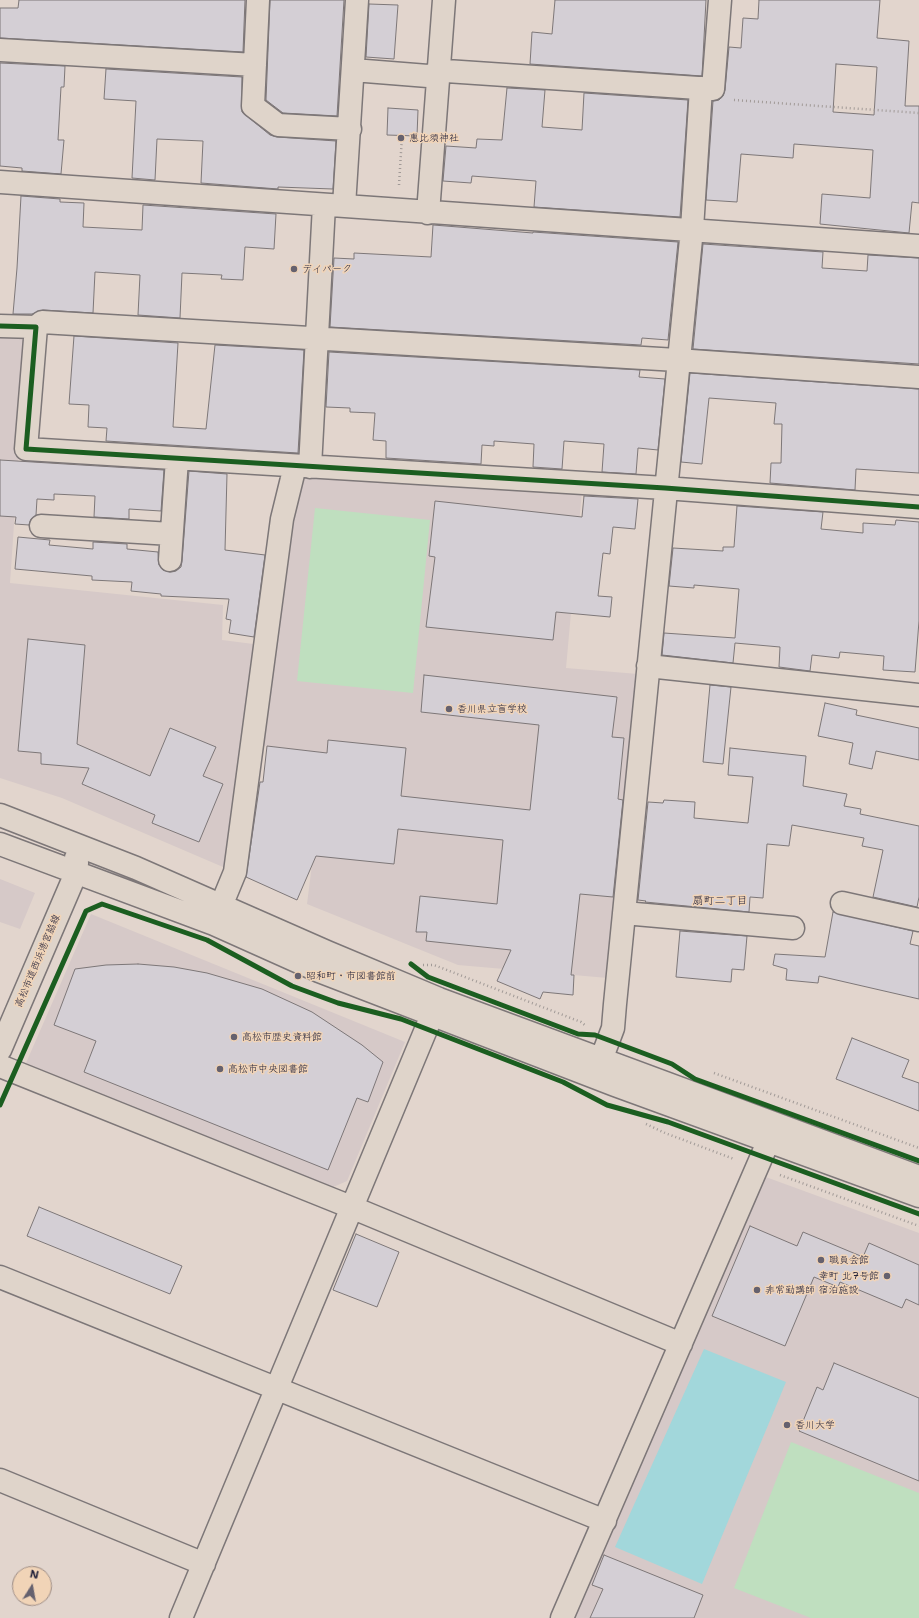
<!DOCTYPE html>
<meta charset="utf-8">
<style>
body{margin:0}
#map{position:relative;width:919px;height:1618px;overflow:hidden;background:#e2d5cd;font-family:"Shantell Sans",sans-serif}
canvas{display:block}
.north{position:absolute;left:12px;top:1566px;width:40px;height:40px;box-sizing:border-box;background:#f1d4b7;border:1px solid #9e8d85;border-radius:50%;rotate:11deg;font-size:11px;font-weight:700;line-height:16px;text-align:center;color:#22223b}
.north::after{content:'';display:block;margin:auto;width:14px;height:18px;background:#65616e;clip-path:polygon(50% 0,100% 100%,50% 72%,0 100%)}
</style>
<div id="map">
<canvas width="919" height="1618"></canvas>
<div class="north">N</div>
</div>
<script>
const ctx = document.querySelector('canvas').getContext('2d');
ctx.lineJoin = 'round';
function fillPath(path, color) { ctx.fillStyle = color; ctx.fill(path, 'evenodd'); }
const shape = rows => new Path2D(rows.map(r => 'M' + r).join(''));
function strokePath(path, color, width, dash) { ctx.strokeStyle = color; ctx.lineWidth = width; ctx.lineCap = dash ? 'butt' : 'round'; ctx.setLineDash(dash || []); ctx.stroke(path); }
function write(font, color, halo, rows, align = 'center') {
  ctx.font = font + ' "Shantell Sans","Klee One",sans-serif'; ctx.lineWidth = 3; ctx.setLineDash([]); ctx.textBaseline = 'middle'; ctx.strokeStyle = halo; ctx.fillStyle = color; for (const [text, x, y, turn = 0] of rows) {
    ctx.save(); ctx.translate(x, y); ctx.rotate((+turn || 0) * Math.PI / 180); ctx.textAlign = isNaN(turn) ? turn : align; if (halo) ctx.strokeText(text, 0, 0); ctx.fillText(text, 0, 0); ctx.restore();
  }
}
fillPath(shape([
 [0,331,27,333,10,583,223,605,222,640,261,645,230,870,62,798,0,778],
 [299,473,582,491,566,668,638,674,608,978,458,965,307,904,326,753,258,745],
 [0,879,35,893,20,929,0,922],
 [91,914,405,1042,347,1181,331,1188,26,1063],
 [763,1176,919,1233,919,1618,571,1618]
]), '#d6c9c8');
fillPath(shape([
 [315,508,430,520,413,693,297,681],
 [791,1442,919,1493,919,1618,811,1618,734,1588]
]), '#bfdfbf');
fillPath(shape([
 [704,1349,786,1382,702,1584,615,1547]
]), '#a2d7db');
const building = shape([
 [19,0,245,0,243,52,0,38,0,8,18,8,19,0],
 [270,0,344,0,337,116,283,113,266,100,270,0],
 [555,0,706,0,702,76,530,64,532,32,552,34,555,0],
 [759,0,880,0,877,38,909,41,905,106,919,106,919,203,912,202,909,233,820,224,822,194,870,198,873,150,794,144,793,158,741,154,737,202,706,200,713,101,719,100,723,96,725,90,729,47,741,48,743,18,758,19,759,0],
 [836,64,877,67,874,115,833,112,836,64],
 [369,4,398,5,394,59,366,57,369,4],
 [0,63,65,66,64,87,61,87,58,140,64,140,61,174,22,171,22,168,0,166,0,63],
 [106,69,242,77,242,112,270,135,277,137,336,141,333,189,278,187,278,189,201,183,203,141,157,139,155,180,132,178,136,101,104,99,106,69],
 [507,88,545,90,542,127,582,130,584,93,688,100,680,217,534,207,536,181,472,176,471,183,443,181,446,146,476,148,477,139,502,140,507,88],
 [388,108,418,110,417,136,387,135,388,108],
 [21,196,60,199,60,202,84,203,83,227,142,230,143,205,276,214,274,249,245,247,243,280,221,279,222,275,182,273,180,318,138,315,140,275,95,272,93,313,43,310,32,314,13,314,17,268,21,196],
 [433,225,533,233,533,232,678,242,668,340,642,338,641,345,330,327,334,258,354,259,354,253,431,257,433,225],
 [703,244,823,252,822,268,867,271,868,255,919,258,919,364,693,349,703,244],
 [74,336,178,343,173,427,206,429,215,345,304,350,298,453,106,441,107,428,88,427,89,405,69,404,74,336],
 [329,352,640,370,639,377,665,379,658,450,638,448,636,474,602,472,604,444,564,441,562,469,533,467,534,444,494,441,494,446,482,445,481,464,386,458,386,441,373,440,375,413,350,412,350,408,326,407,329,352],
 [690,373,919,389,919,473,856,469,855,490,770,483,771,463,781,463,782,424,774,424,776,403,709,398,702,464,681,462,690,373],
 [0,460,164,470,161,511,129,509,129,519,94,517,95,496,54,494,54,500,37,499,36,515,31,519,29,525,15,524,16,517,0,516,0,460],
 [189,471,227,474,225,550,265,555,254,637,229,633,231,620,226,619,229,599,161,596,161,594,131,591,132,582,92,580,92,576,15,569,18,537,50,540,49,545,93,549,93,542,127,544,127,549,158,552,159,565,163,570,170,572,176,571,181,567,182,561,189,471],
 [584,496,638,499,635,529,613,527,610,554,603,553,598,596,612,597,610,617,556,612,553,640,426,627,435,557,429,556,435,501,582,517,584,496],
 [737,506,823,512,821,529,863,533,863,523,895,525,896,520,919,522,919,621,915,672,883,670,884,656,840,652,839,658,812,655,810,671,779,667,780,647,735,643,733,663,662,655,664,633,735,638,739,589,694,585,694,588,669,586,673,548,723,551,723,547,734,547,737,506],
 [28,639,85,645,77,744,150,776,170,728,216,747,203,776,223,784,199,842,152,823,155,815,82,784,89,768,41,764,41,753,18,751,28,639],
 [424,675,617,697,612,737,624,738,618,799,623,800,613,897,580,894,571,975,574,975,573,995,543,992,540,999,497,981,511,950,426,941,427,932,416,932,420,896,497,904,503,840,398,829,394,864,316,856,297,900,246,877,260,782,263,782,267,746,327,753,328,740,406,748,401,796,530,810,539,725,421,712,424,675],
 [710,685,731,687,723,764,703,762,710,685],
 [825,703,857,710,856,715,919,728,919,760,876,751,872,769,849,764,853,743,818,736,825,703],
 [730,748,806,756,803,786,847,794,844,806,861,809,860,814,919,826,919,897,917,907,873,897,883,850,862,846,864,838,792,825,789,846,767,844,763,898,750,897,749,912,645,902,646,901,638,900,648,802,663,803,664,800,695,802,694,818,748,823,753,777,728,775,730,748],
 [833,912,913,931,910,944,919,946,919,999,819,976,818,983,786,980,787,969,773,965,775,954,825,957,833,912],
 [680,931,747,936,744,970,732,969,731,982,676,977,680,931],
 [138,964,174,967,207,973,262,989,312,1012,362,1045,383,1062,368,1102,357,1098,328,1170,84,1072,96,1041,54,1025,75,969,106,965,138,964],
 [852,1038,909,1060,902,1077,919,1083,919,1111,836,1079,852,1038],
 [39,1207,182,1266,170,1294,27,1236,39,1207],
 [750,1226,797,1246,803,1232,863,1257,869,1243,919,1265,919,1305,906,1299,902,1308,840,1282,838,1287,814,1277,785,1346,712,1316,750,1226],
 [356,1234,399,1252,377,1307,333,1290,356,1234],
 [834,1363,919,1398,919,1481,799,1431,817,1387,823,1390,834,1363],
 [604,1555,703,1595,694,1618,590,1618,603,1589,592,1585,604,1555]
]);
fillPath(building, '#d4cfd5');
strokePath(building, '#7d7778', 1);
const minor = shape([
 [258,0,253,106,278,125,350,129],
 [0,50,255,65],
 [353,70,428,76,446,71,713,89,720,0],
 [0,182,919,246],
 [344,206,357,0],
 [428,213,444,0],
 [0,326,36,327,26,449,665,488,919,507],
 [36,327,42,322,677,360,919,377],
 [310,467,324,205],
 [41,526,171,534],
 [170,560,177,459],
 [648,666,919,695],
 [0,815,136,868,327,952,439,999,919,1177],
 [0,844,214,924,319,971,615,1085,919,1196],
 [842,903,919,920],
 [221,906,235,872,282,519,295,466],
 [624,913,793,928],
 [0,1050,76,873,77,863,76,858],
 [601,1060,613,1028,615,1004,692,229,701,88],
 [0,1066,351,1207,681,1344],
 [0,1277,605,1521],
 [0,1480,204,1564],
 [181,1618,432,1015],
 [562,1618,768,1142]
]);
strokePath(minor, '#7d7778', 25);
strokePath(shape([
 [734,100,919,113],
 [399,185,402,136],
 [423,965,434,965,581,1022,586,1026],
 [714,1073,919,1148],
 [646,1124,665,1133,734,1159],
 [780,1175,919,1226]
]), '#a19a97', 2.5, [1, 3]);
strokePath(minor, '#dfd4ca', 22);
strokePath(shape([
 [0,326,36,327,26,449,665,488,919,507],
 [411,964,428,977,578,1034,595,1035,672,1064,695,1079,919,1161],
 [0,1105,86,911,102,904,207,940,292,986,338,1003,401,1019,563,1082,607,1105,668,1122,919,1214]
]), '#1b5e20', 5);
for (const [x, y, r, color] of [
 [401,138,4,"#65616e"],
 [294,269,4,"#65616e"],
 [449,709,4,"#65616e"],
 [298,976,4,"#65616e"],
 [234,1037,4,"#65616e"],
 [220,1069,4,"#65616e"],
 [821,1260,4,"#65616e"],
 [887,1276,4,"#65616e"],
 [757,1290,4,"#65616e"],
 [787,1425,4,"#65616e"]
]) { const dot = new Path2D(); dot.arc(x, y, r, 0, 2 * Math.PI); ctx.fillStyle = color; ctx.fill(dot); strokePath(dot, '#f1d4b7', 1.5); }
write('10px', '#22223b', '#f1d4b7', [
 ["惠比須神社",409,138],
 ["デイパーク",302,269],
 ["香川県立盲学校",457,709],
 ["昭和町・市図書館前",306,976],
 ["高松市歴史資料館",242,1037],
 ["高松市中央図書館",228,1069],
 ["職員会館",829,1260],
 ["幸町 北7号館",879,1276,"right"],
 ["非常勤講師 宿泊施設",765,1290],
 ["香川大学",795,1425]
], 'left');
write('10px', '#22223b', '#f1d4b7', [
 ["高松市道西浜港宮脇線",38,961,-67]
]);
write('11px', '#22223b', '#f1d4b7', [
 ["扇町二丁目",720,901]
]);
</script>
